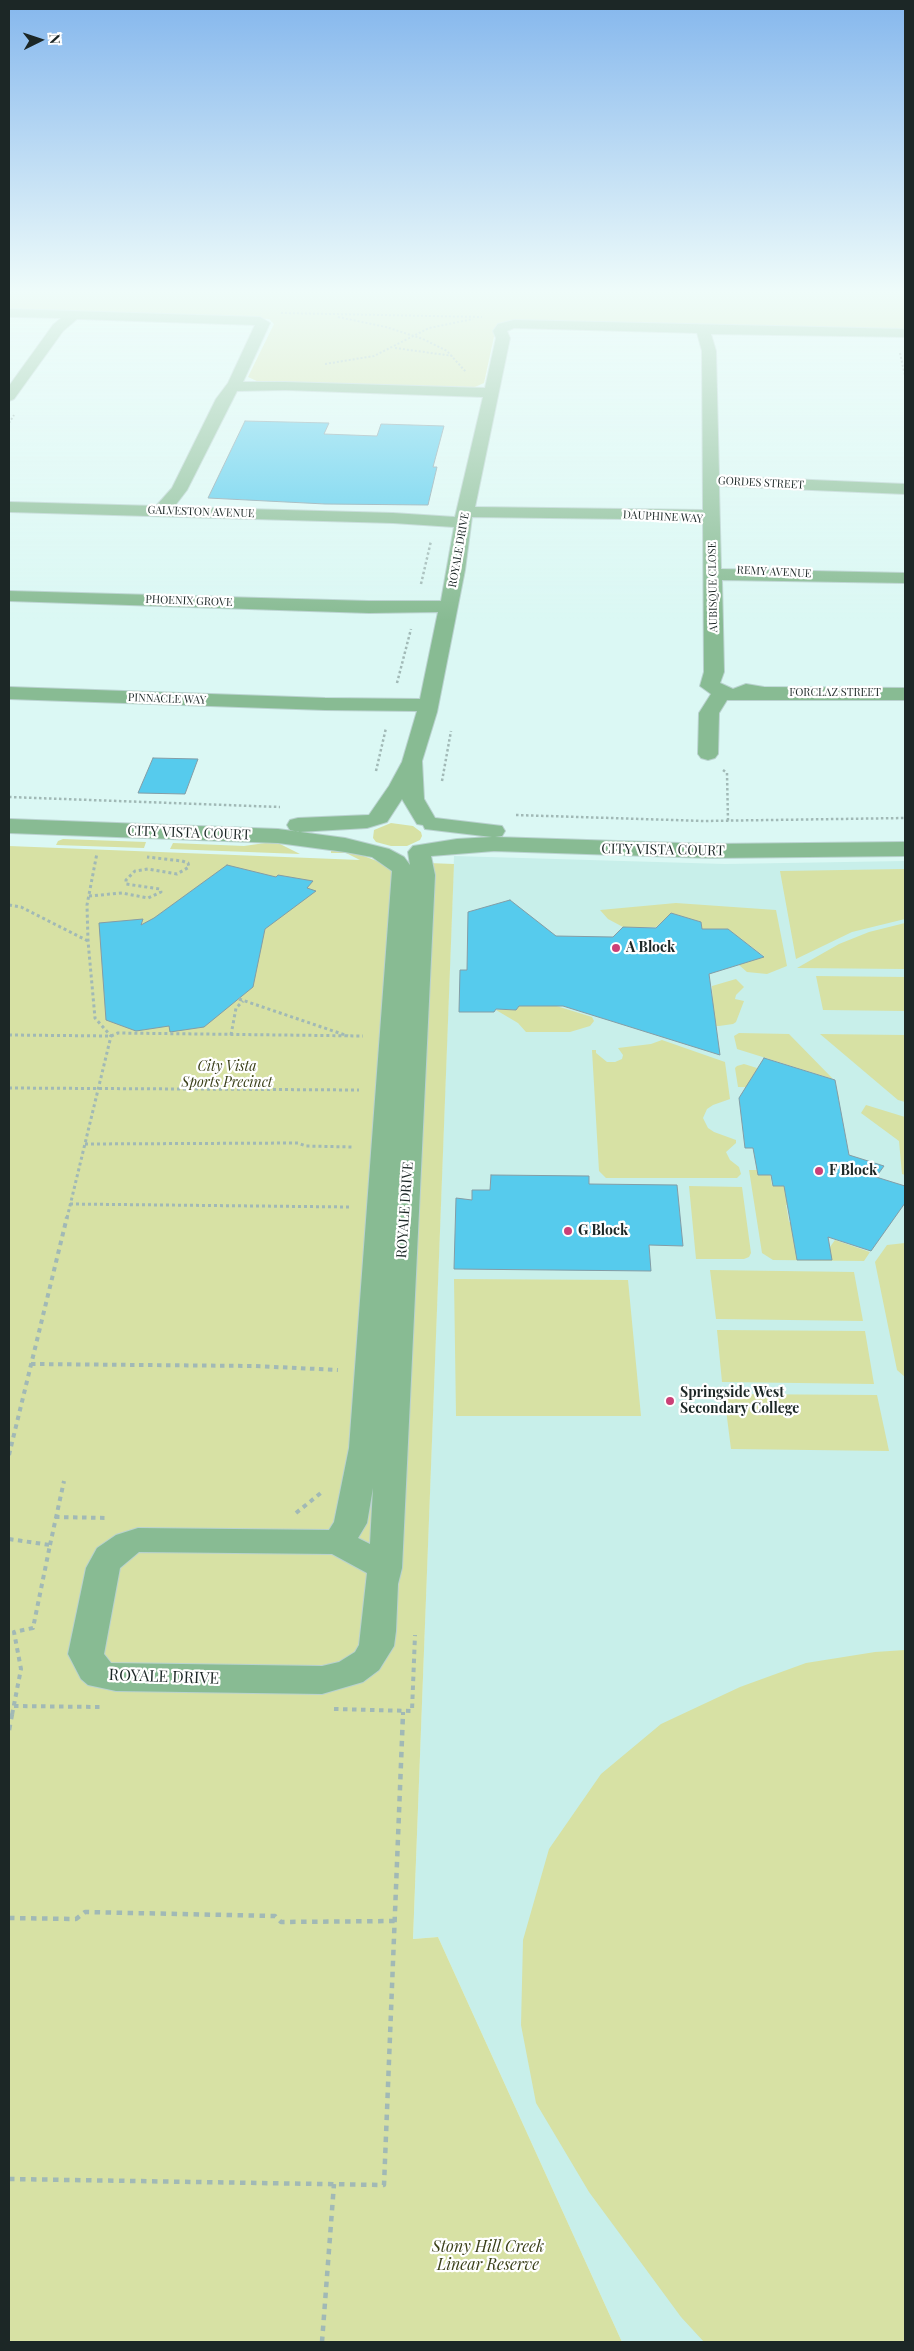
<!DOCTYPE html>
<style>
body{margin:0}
#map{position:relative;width:914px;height:2351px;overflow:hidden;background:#dbf8f4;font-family:"Playfair Display",serif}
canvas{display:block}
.frame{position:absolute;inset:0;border:10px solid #1c2726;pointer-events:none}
.north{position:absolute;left:15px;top:15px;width:50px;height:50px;-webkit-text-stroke:4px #fff;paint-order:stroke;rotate:86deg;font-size:14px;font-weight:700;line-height:20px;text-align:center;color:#1c2726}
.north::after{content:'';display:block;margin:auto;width:18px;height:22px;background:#1c2726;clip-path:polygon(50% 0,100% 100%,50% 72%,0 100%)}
</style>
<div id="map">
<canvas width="914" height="2351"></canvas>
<div class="frame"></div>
<div class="north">N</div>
</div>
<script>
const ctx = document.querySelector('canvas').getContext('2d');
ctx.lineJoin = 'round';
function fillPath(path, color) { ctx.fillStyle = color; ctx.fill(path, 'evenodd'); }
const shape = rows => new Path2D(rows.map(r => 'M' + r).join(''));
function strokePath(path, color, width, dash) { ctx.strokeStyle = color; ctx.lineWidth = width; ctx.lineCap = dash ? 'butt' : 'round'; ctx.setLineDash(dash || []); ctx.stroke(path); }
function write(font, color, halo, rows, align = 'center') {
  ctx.font = font + ' "Playfair Display",serif'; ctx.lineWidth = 4.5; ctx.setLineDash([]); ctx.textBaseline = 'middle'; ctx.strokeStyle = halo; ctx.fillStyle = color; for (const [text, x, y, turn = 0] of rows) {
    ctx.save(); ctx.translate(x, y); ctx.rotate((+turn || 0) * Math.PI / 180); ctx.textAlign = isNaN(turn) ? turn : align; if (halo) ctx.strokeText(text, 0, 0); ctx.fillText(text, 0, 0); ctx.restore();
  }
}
fillPath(shape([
 [454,856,725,864,905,861,905,2342,622,2342,438,1937,413,1939]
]), '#c8efea');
fillPath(shape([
 [9,292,905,292,905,331,520,322,495,332,484,383,475,387,261,383,248,377,274,324,269,319,9,311],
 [391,823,413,826,421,832,422,836,420,840,407,846,391,846,376,842,373,838,374,830],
 [63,839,146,842,144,848,56,845,58,841],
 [272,842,280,844,300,854,170,849,173,843,244,846],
 [9,846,360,860,346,853,331,853,331,849,361,855,377,861,454,864,413,1939,438,1937,622,2342,9,2342],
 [905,869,905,919,852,932,796,959,780,871],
 [676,903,776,910,787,966,767,974,747,972,739,965,764,956,728,929,702,929,701,922,671,913,656,927,623,927,608,919,600,910],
 [905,923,905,969,797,968,839,944,869,932],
 [816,976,905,977,905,1011,823,1010],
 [736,979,744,987,736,995,735,999,744,1001,736,1022,733,1024,719,1026,658,1025,713,1008,712,986],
 [537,1000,592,1017,594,1021,590,1026,570,1032,526,1032,518,1023,496,1010,516,1010,519,1006,537,1006],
 [739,1033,789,1034,833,1079,737,1049,734,1036],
 [820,1034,905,1035,905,1102,898,1100],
 [662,1040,725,1062,730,1099,713,1105,707,1109,703,1118,708,1128,714,1132,736,1140,736,1143,726,1152,730,1160,739,1167,741,1174,737,1178,606,1178,599,1171,592,1050,596,1050,596,1053,607,1062,615,1062,622,1059,623,1055,618,1048,651,1044],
 [744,1064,838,1093,839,1098,816,1098,816,1088,738,1087,735,1068,737,1066],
 [866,1105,905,1117,905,1175,902,1174,899,1141,861,1113],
 [749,1170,757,1170,758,1175,770,1175,772,1186,787,1186,790,1205,786,1205,789,1222,792,1223,795,1235,830,1247,835,1240,870,1252,864,1261,773,1260,762,1253],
 [689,1186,742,1187,751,1253,749,1257,744,1259,696,1259],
 [905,1243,905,1377,897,1370,875,1262,887,1245],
 [710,1270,854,1272,863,1321,716,1319],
 [454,1279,628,1280,641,1416,456,1416],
 [717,1330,865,1331,874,1384,722,1382],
 [724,1394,877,1395,889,1451,731,1449],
 [905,1650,905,2342,704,2342,681,2317,589,2192,536,2103,521,2025,523,1940,549,1849,601,1774,661,1724,740,1687,806,1663,875,1652]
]), '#d7e1a4');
const building = shape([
 [245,421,329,423,324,434,377,436,381,424,444,426,433,467,437,467,428,505,325,504,208,498,245,421],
 [153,758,198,759,185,794,138,793,153,758],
 [227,865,276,877,278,875,313,881,307,888,316,891,265,929,253,987,204,1027,170,1032,169,1026,136,1031,106,1020,99,923,143,919,141,925,154,918,227,865],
 [510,900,556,936,613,937,623,927,656,928,671,913,701,922,702,929,728,929,764,957,709,974,720,1055,563,1006,519,1006,516,1010,496,1009,494,1012,459,1012,460,970,467,970,468,912,510,900],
 [764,1058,835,1080,849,1155,884,1166,876,1177,905,1186,905,1203,871,1251,828,1237,832,1260,797,1260,784,1186,773,1186,771,1175,758,1175,753,1148,745,1148,739,1098,764,1058],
 [491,1175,589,1176,589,1184,677,1185,683,1246,649,1245,651,1271,454,1269,456,1198,472,1200,472,1190,490,1190,491,1175]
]);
fillPath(building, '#56cbed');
strokePath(building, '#849da6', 1);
const minor = shape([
 [9,309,260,317,270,323,243,382,285,382,485,388,496,338,493,331,498,324,514,320,905,329,905,337,711,334,716,351,719,476,905,484,905,494,719,486,721,569,905,573,905,583,722,580,724,672,720,683,733,689,746,684,764,687,905,688,905,700,727,700,719,713,718,754,715,758,708,760,701,758,698,754,699,713,711,694,700,686,704,672,703,520,472,517,465,570,437,712,422,761,424,799,435,818,502,826,505,831,502,836,495,837,710,844,905,842,905,856,710,858,494,851,431,856,435,875,402,1568,398,1584,396,1631,394,1646,379,1670,363,1682,322,1694,116,1691,88,1685,81,1679,68,1654,86,1568,97,1548,116,1535,138,1528,329,1530,334,1522,349,1448,392,871,372,857,345,852,278,843,9,833,9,819,278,829,345,838,389,849,404,857,410,865,408,852,413,846,457,839,492,837,425,829,423,825,417,824,402,799,387,822,367,828,298,832,290,830,287,825,290,820,298,818,369,815,389,786,402,762,417,711,325,710,9,699,9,687,325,698,420,699,438,612,369,613,9,601,9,591,369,601,441,601,454,527,393,523,9,512,9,502,156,506,172,488,216,399,228,383,255,325,77,319,63,331,14,399,9,401,9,386,53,325,61,318,9,317,9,309],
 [514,328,697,333,702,351,703,510,475,507,510,338,507,331,514,328],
 [285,390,483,397,455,517,393,513,174,507,187,490,237,391,285,390],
 [373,1488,370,1544,358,1538,367,1523,373,1488],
 [139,1552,332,1554,367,1573,359,1645,355,1652,339,1662,322,1666,111,1663,104,1654,120,1568,139,1552]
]);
strokePath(minor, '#b9d2cf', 2);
strokePath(shape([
 [281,313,482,317],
 [338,317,386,327,423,339,447,351,466,372],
 [395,348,453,356],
 [900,353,905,376],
 [325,364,374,356,429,328,473,319],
 [9,423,14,415]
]), '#a1b9b6', 2, [2, 2]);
strokePath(shape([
 [421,584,431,541],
 [397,683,411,629],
 [723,770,727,773,728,821],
 [376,771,386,728],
 [442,781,451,731],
 [9,797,280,807],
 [516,815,704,821,905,818]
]), '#a1b9b6', 2.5, [2.5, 2.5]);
strokePath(shape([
 [89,896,122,893,148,898,161,892,160,889,126,884,126,880,135,871,148,869,177,874,189,867,188,863,182,861,147,857],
 [9,905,21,907,88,941],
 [239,999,348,1036],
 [9,1035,111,1036,118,1033,363,1036],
 [231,1035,236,1008,243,1001],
 [9,1088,359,1090],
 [85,1144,298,1143,306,1146,354,1147],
 [70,1204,350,1207],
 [67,1218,111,1036,95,1018,88,941,87,905,97,853]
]), '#a1b9b6', 3, [3, 3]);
strokePath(shape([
 [31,1364,255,1366,338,1370],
 [9,1455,67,1217],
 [296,1513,322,1492],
 [55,1517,109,1518],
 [9,1539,50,1545,33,1628,14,1632,21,1669,12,1715],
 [50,1545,64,1481],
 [14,1706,100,1707],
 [334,1709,412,1711,415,1635],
 [403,1715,403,1712]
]), '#a1b9b6', 4, [4.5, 4.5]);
strokePath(shape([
 [9,1730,12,1714],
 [9,1918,76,1919,85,1912,275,1916,281,1922,395,1921],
 [9,2179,384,2185,403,1714],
 [322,2342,334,2184]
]), '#a1b9b6', 4.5, [5.5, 5.5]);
fillPath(minor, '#88bb93');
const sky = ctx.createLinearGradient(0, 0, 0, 621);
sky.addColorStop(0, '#85b7ed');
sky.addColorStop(0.47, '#effcfa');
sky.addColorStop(1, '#effcfa00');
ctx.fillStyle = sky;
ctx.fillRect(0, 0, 914, 621);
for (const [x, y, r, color] of [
 [616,948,5,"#cb4077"],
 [819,1171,5,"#cb4077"],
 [568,1231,5,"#cb4077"],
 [670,1401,5,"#cb4077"]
]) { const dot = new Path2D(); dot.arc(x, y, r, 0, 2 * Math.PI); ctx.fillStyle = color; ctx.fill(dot); strokePath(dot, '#fff', 2); }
write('11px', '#1c2726', '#fff', [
 ["GORDES STREET",761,483,3],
 ["GALVESTON AVENUE",201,512,2],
 ["DAUPHINE WAY",663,517,3],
 ["ROYALE DRIVE",459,550,-80],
 ["REMY AVENUE",774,572,3],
 ["AUBISQUE CLOSE",713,587,-91],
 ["PHOENIX GROVE",189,601,2],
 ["FORCLAZ STREET",835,693],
 ["PINNACLE WAY",167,699,2]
]);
write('14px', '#1c2726', '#fff', [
 ["CITY VISTA COURT",189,833,2],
 ["CITY VISTA COURT",663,850,1],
 ["ROYALE DRIVE",405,1210,-86]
]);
write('bold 14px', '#1c2726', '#fff', [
 ["A Block",626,948],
 ["F Block",829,1171],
 ["G Block",578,1231],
 ["Springside West",680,1393],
 ["Secondary College",680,1409]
], 'left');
write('italic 14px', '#3a3f19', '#fff', [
 ["City Vista",227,1067],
 ["Sports Precinct",227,1083]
]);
write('16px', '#1c2726', '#fff', [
 ["ROYALE DRIVE",164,1677,2]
]);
write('italic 16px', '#3a3f19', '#fff', [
 ["Stony Hill Creek",488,2247],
 ["Linear Reserve",488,2265]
]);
</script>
